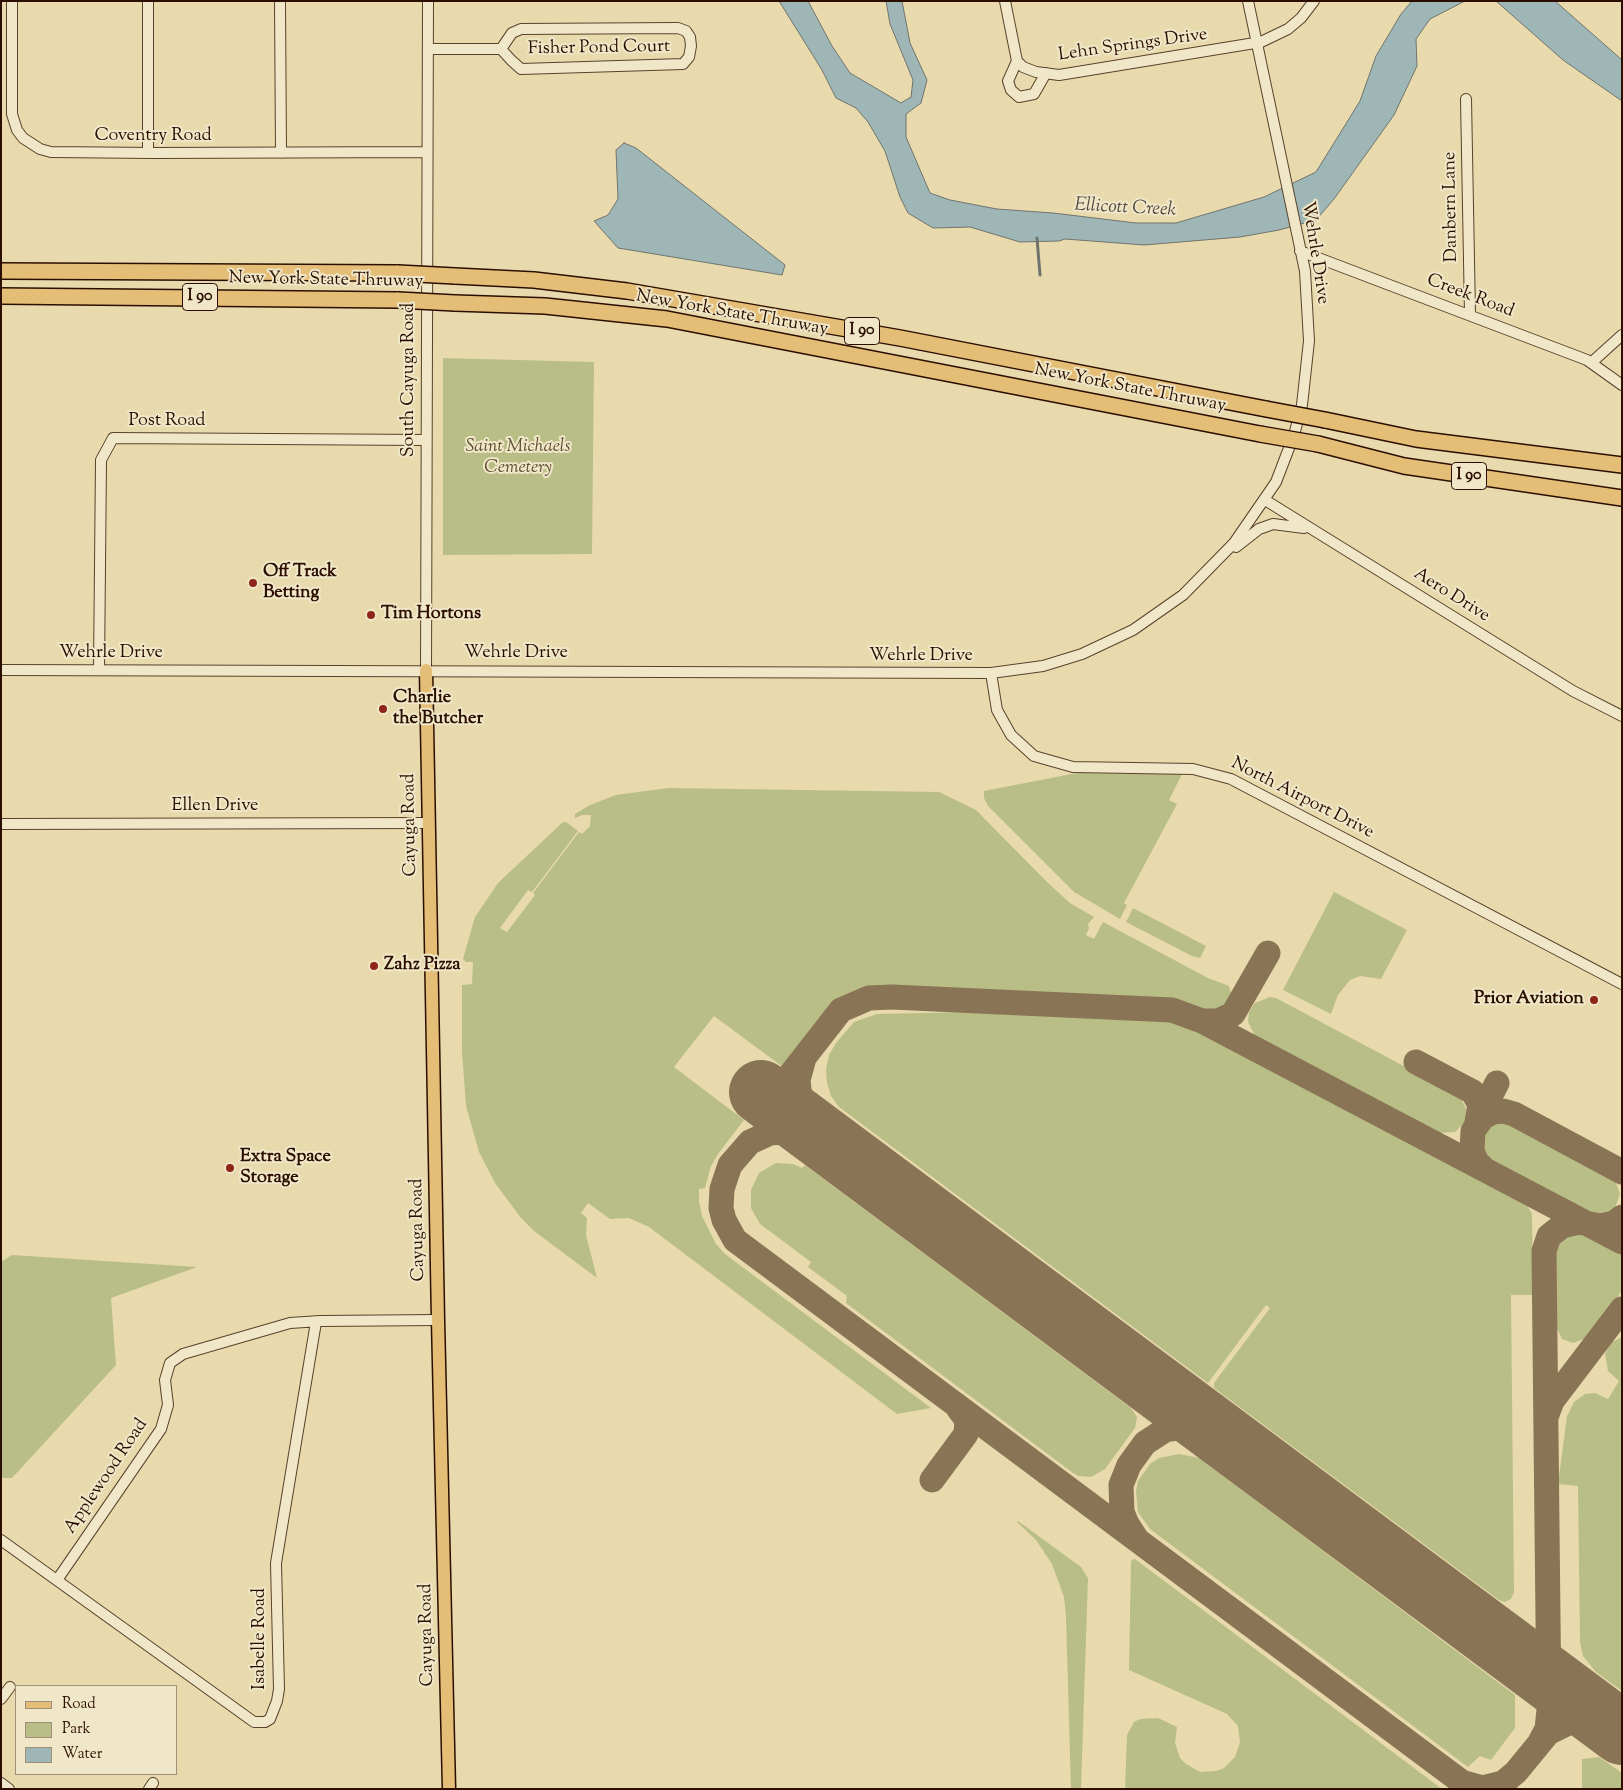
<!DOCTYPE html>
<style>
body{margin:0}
#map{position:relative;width:1623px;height:1790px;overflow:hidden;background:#e8daac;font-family:"Sorts Mill Goudy",serif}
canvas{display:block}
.frame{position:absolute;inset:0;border:2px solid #2b0e00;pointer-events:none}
.legend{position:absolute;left:15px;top:1685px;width:162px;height:90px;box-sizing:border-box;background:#f0e7c9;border:1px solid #a19079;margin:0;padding:6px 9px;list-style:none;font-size:15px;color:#2b0e00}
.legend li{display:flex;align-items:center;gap:10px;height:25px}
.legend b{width:25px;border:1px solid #a19079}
</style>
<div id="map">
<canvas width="1623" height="1790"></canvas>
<div class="frame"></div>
<ul class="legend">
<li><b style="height:6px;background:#e4bd76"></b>Road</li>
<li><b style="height:14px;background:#b9be87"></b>Park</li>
<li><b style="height:14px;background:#9eb7b6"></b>Water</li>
</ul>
</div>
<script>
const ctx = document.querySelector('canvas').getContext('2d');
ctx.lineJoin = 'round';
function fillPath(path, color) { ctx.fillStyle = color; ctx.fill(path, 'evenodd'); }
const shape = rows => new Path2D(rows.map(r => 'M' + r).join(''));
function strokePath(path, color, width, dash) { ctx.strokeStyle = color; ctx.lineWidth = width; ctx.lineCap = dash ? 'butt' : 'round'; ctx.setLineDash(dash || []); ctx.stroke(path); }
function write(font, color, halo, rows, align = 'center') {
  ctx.font = font + ' "Sorts Mill Goudy",serif'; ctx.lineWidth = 4; ctx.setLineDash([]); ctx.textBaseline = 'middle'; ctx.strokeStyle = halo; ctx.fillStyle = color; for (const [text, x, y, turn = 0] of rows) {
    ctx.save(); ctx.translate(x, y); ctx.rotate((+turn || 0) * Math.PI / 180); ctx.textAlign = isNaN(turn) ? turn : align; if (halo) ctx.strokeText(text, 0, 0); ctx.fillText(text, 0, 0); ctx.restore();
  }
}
fillPath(shape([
 [443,358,594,362,592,554,443,555],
 [1077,773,1182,774,1169,800,1177,804,1124,903,1127,905,1120,919,1074,892,988,806,984,798,984,791],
 [668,788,939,792,976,810,1047,882,1070,903,1094,917,1088,924,1089,928,1086,935,1094,939,1103,922,1208,978,1229,986,1231,993,1233,993,1231,1002,1225,1007,1212,1012,1176,1000,1161,998,880,986,865,988,841,997,826,1010,783,1067,714,1016,674,1067,744,1120,718,1154,711,1166,705,1188,699,1189,699,1201,702,1216,716,1244,725,1254,931,1408,897,1414,649,1227,629,1218,610,1219,588,1203,581,1213,587,1218,586,1235,597,1278,534,1231,521,1218,495,1183,479,1152,466,1106,462,1052,462,985,472,984,473,962,466,962,463,959,475,917,498,883,563,822,566,822,578,831,532,892,528,890,500,928,507,932,535,895,533,893,579,832,582,834,590,826,591,815,582,815,575,818,575,814,590,805,616,795],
 [1334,892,1407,930,1381,979,1360,976,1350,980,1338,995,1331,1014,1283,990],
 [1133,908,1206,946,1200,958,1192,956,1126,922],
 [1270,997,1276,998,1460,1096,1467,1111,1465,1122,1455,1132,1439,1133,1255,1036,1248,1022,1249,1012,1255,1003],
 [971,1012,1160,1020,1189,1026,1527,1205,1532,1214,1533,1295,1511,1295,1514,1592,1511,1599,1505,1602,1499,1600,1214,1388,1214,1383,1270,1308,1266,1305,1208,1383,839,1107,831,1096,827,1083,826,1069,829,1055,836,1043,854,1022,877,1014],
 [1502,1121,1510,1122,1614,1177,1620,1194,1615,1208,1602,1215,1590,1214,1490,1161,1482,1148,1482,1137,1487,1128],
 [776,1163,793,1164,802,1168,805,1165,1131,1408,1137,1417,1135,1428,1105,1469,1091,1477,1079,1476,1073,1473,846,1303,847,1296,808,1267,811,1262,760,1224,751,1208,751,1190,759,1173],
 [1571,1233,1582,1234,1622,1254,1622,1291,1591,1332,1584,1339,1573,1343,1562,1339,1555,1324,1554,1251,1560,1239],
 [12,1255,197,1267,111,1298,116,1365,12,1478,1,1478,1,1262],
 [1622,1337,1622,1691,1596,1672,1583,1656,1580,1642,1578,1486,1558,1484,1567,1416,1574,1402,1585,1394,1595,1393,1608,1399,1619,1381,1608,1371,1605,1354,1610,1343],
 [1179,1454,1199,1458,1515,1695,1515,1728,1491,1760,1480,1756,1468,1767,1150,1529,1138,1512,1136,1491,1138,1481,1150,1464,1159,1458],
 [1018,1521,1081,1567,1088,1578,1081,1789,1071,1789,1066,1617,1064,1597,1052,1564,1036,1540,1017,1522],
 [1134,1559,1135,1559,1442,1789,1125,1789,1127,1735,1134,1722,1140,1719,1158,1718,1177,1727,1175,1743,1180,1758,1186,1764,1200,1772,1216,1771,1224,1768,1235,1757,1240,1742,1238,1726,1227,1714,1129,1670,1131,1561],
 [1599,1757,1622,1773,1622,1789,1582,1789,1582,1759]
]), '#b9be87');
const water = shape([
 [779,1,808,1,832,46,850,73,901,103,911,97,913,80,890,24,886,1,902,1,910,43,927,80,921,103,906,114,906,137,930,193,950,200,997,209,1053,213,1136,223,1176,223,1264,197,1316,172,1360,101,1376,56,1401,14,1412,1,1465,1,1430,19,1416,39,1417,66,1394,115,1334,199,1316,220,1279,230,1240,237,1144,245,1065,239,1059,241,1020,242,970,227,933,228,908,213,900,197,885,151,868,122,856,108,836,98,822,70,779,1],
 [1496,1,1555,1,1622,60,1622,101,1563,60,1496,1],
 [624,143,636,148,785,265,782,275,618,248,594,221,608,215,618,199,616,150,624,143]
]);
fillPath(water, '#9eb7b6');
strokePath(water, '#70736d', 1);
strokePath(shape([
 [1037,238,1040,275]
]), '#70736d', 3);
strokePath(shape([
 [1202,1021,1218,1021,1233,1014,1268,953],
 [804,1058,798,1080,801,1107,811,1125,827,1139],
 [1416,1062,1473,1092,1480,1105,1477,1122],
 [791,1074,841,1010,869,998,892,997,1172,1010,1202,1021,1622,1242],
 [1478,1120,1497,1083],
 [846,1155,816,1137,795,1131,770,1133,750,1142,730,1165,722,1189,721,1208,724,1220,735,1240,1471,1789],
 [1484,1169,1476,1161,1472,1151,1473,1131,1483,1117,1493,1112,1503,1111,1514,1114,1622,1172],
 [1546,1417,1552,1401,1622,1309],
 [932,1480,966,1434,967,1420,958,1408],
 [1136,1538,1127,1524,1122,1512,1121,1485,1129,1465,1145,1443,1165,1430,1191,1426,1211,1431,1236,1446],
 [1549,1662,1558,1680,1579,1701],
 [1541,1740,1547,1729,1549,1710,1544,1251,1549,1236,1562,1226,1578,1222,1601,1226,1614,1223,1622,1217],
 [1461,1782,1483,1788,1503,1783,1516,1772,1548,1733,1572,1721,1583,1719,1598,1721,1622,1734]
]), '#8a7456', 25);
strokePath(shape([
 [761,1092,1622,1733]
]), '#8a7456', 64);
const minor = shape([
 [12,1,12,114,17,130,23,138,40,149,51,152,154,153,427,152],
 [148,1,148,153],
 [280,1,281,153],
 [1005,1,1017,61,1023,67,1036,72,1059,75,1261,42,1288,29,1301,18,1314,1],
 [428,49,501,49,511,60,521,69,683,64,689,57,691,46,690,37,686,31,678,28,521,29,512,33,501,49],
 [1017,61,1008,81,1011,90,1019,97,1034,94,1046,73],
 [1466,99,1470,314],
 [1300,251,1587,360,1622,385],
 [1591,363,1622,335],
 [1265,500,1573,691,1622,716],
 [1236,547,1259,529,1273,524,1304,528],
 [1,670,991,673,1043,666,1082,654,1133,630,1183,595,1234,543,1276,482,1294,435,1302,405,1309,341,1305,271,1248,1],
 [99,670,101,460,113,438,426,440],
 [426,670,428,1],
 [991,673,997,710,1011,735,1034,756,1073,767,1193,769,1231,779,1622,984],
 [1,824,429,823],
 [1,1540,254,1722,265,1722,270,1719,277,1701,279,1689,276,1563,316,1322],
 [57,1580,161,1429,168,1405,165,1380,170,1363,183,1354,290,1323,320,1321,438,1320],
 [1,1699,10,1687],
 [1,1783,9,1789],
 [149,1789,153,1783]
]);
const major = shape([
 [426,670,438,1320,449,1789]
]);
const highway = shape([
 [1,271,398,273],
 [455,276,534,280,627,291,900,338,1266,409],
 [1,296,398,300],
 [455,303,545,306,667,319,1260,434],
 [1325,420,1416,439,1622,465],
 [1318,444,1404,466,1622,498]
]);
strokePath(minor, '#5a412b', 12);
strokePath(major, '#2b0e00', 15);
strokePath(highway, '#2b0e00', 18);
strokePath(minor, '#f0e7c9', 10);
strokePath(major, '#e4bd76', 12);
strokePath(highway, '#e4bd76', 15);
const highwayBridge = shape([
 [398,273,455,276],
 [398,300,455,303],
 [1266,409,1325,420],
 [1260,434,1318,444]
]);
strokePath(highwayBridge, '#2b0e00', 18, []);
strokePath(highwayBridge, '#e4bd76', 15);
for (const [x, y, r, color] of [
 [253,583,5,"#8f2418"],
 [371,615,5,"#8f2418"],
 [383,709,5,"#8f2418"],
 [374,966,5,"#8f2418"],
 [1594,1000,5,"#8f2418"],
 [230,1168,5,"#8f2418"]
]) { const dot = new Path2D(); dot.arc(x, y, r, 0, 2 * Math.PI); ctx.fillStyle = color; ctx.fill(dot); strokePath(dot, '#f0e7c9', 2); }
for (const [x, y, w] of [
 [200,297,35],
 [862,331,35],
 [1469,476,35]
]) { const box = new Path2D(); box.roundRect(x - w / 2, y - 13.5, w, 27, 4); ctx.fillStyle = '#f0e7c9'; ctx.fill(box); strokePath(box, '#2b0e00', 1); }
write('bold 16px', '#2b0e00', null, [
 ["I 90",200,297],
 ["I 90",862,331],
 ["I 90",1469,476]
]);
write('18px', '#2b0e00', '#f0e7c9', [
 ["Lehn Springs Drive",1133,46,-8],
 ["Fisher Pond Court",599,49,-1],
 ["Coventry Road",153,137],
 ["Danbern Lane",1452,207,-91],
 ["Wehrle Drive",1314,253,81],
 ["New York State Thruway",326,281,1],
 ["Creek Road",1470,297,21],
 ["New York State Thruway",732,314,10],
 ["South Cayuga Road",410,380,-90],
 ["New York State Thruway",1130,389,11],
 ["Post Road",167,422],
 ["Aero Drive",1451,596,32],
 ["Wehrle Drive",111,654],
 ["Wehrle Drive",516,654],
 ["Wehrle Drive",921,657],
 ["North Airport Drive",1302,799,27],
 ["Ellen Drive",215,807],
 ["Cayuga Road",411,825,-91],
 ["Cayuga Road",419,1230,-91],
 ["Applewood Road",107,1477,-56],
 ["Cayuga Road",428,1635,-91],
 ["Isabelle Road",261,1639,-90]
]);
write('italic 18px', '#5d4c2f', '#f0e7c9', [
 ["Saint Michaels",518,448],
 ["Cemetery",518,469]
]);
write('bold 18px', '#2b0e00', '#f0e7c9', [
 ["Off Track",263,573],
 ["Betting",263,594],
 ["Tim Hortons",381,615],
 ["Charlie",393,699],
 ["the Butcher",393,720],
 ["Zahz Pizza",384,966],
 ["Prior Aviation",1584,1000,"right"],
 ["Extra Space",240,1158],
 ["Storage",240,1179]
], 'left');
write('italic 19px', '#534940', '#f0e7c9', [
 ["Ellicott Creek",1125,209,3]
]);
</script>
